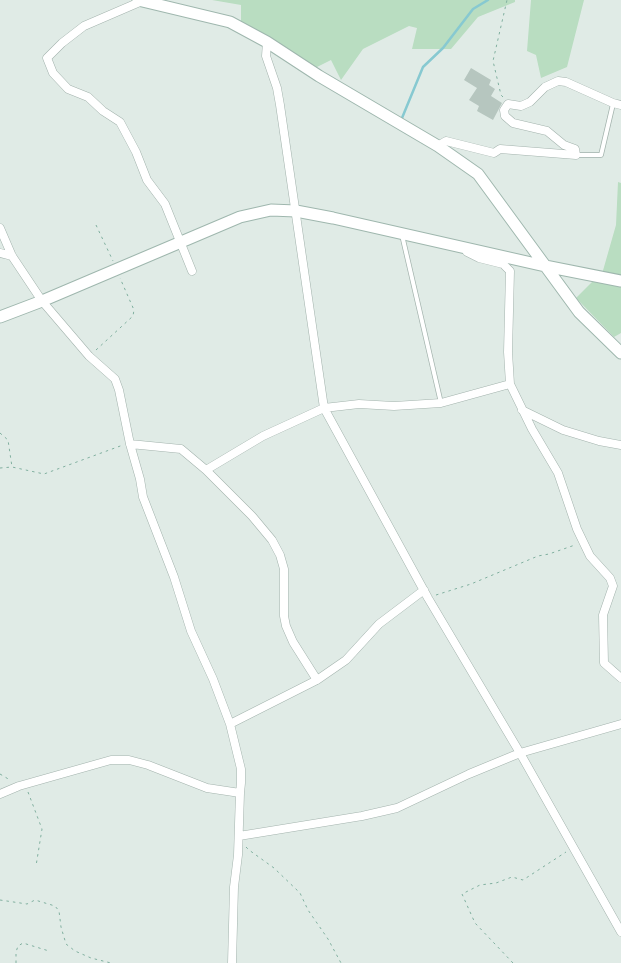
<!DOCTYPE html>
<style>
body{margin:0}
canvas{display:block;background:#e0ebe6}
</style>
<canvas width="621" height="963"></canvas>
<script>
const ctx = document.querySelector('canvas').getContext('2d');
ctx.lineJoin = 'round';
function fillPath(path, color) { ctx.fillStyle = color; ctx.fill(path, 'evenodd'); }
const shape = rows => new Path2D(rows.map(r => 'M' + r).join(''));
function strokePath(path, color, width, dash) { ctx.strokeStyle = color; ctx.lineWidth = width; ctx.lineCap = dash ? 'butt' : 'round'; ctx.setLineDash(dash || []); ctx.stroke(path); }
fillPath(shape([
 [212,0,515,0,515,2,478,17,451,49,412,49,417,28,409,26,363,49,341,80,331,60,315,68,241,22,241,5],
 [531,0,584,0,567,67,541,78,536,55,527,51],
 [618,182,621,183,621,277,602,274,616,225],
 [601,280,621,284,621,333,614,337,576,298,592,282]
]), '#b9ddc1');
strokePath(shape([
 [402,118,423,67,443,48,473,9,488,0]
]), '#87c9d1', 2.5);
fillPath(shape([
 [471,68,491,80,489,85,495,89,491,96,502,103,493,120,477,111,479,106,469,100,477,88,464,80]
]), '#b6c6bf');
const lane = shape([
 [576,155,601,155,613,104],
 [402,235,441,403]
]);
const street = shape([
 [142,1,84,26,62,43,47,58,53,73,68,89,88,97,103,111,120,122,136,152,147,180,165,204,192,271],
 [267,42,266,56,277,88,280,105,324,408,428,598,520,753,621,932],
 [438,146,446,141,494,153,500,149,576,155,575,149,564,145,547,131,513,123,505,116,504,110,508,104,521,106,530,102,545,87,558,81,566,82,613,103,621,105],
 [0,228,12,256,42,301,89,356,115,379,119,390,130,444,140,479,143,497,174,577,191,631,213,679,230,724,241,769,241,783,240,793,238,855,234,887,232,963],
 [467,252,479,258,503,264,510,271,508,352,510,384,532,429,558,473,577,529,590,556,610,578,613,586,603,615,604,663,621,678],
 [0,253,12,256],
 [522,410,563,430,599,441,621,445],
 [130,444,181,449,206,470,252,516,272,540,280,555,284,569,284,616,286,626,293,642,317,680],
 [206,470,263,436,324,408,359,404,394,406,441,403,510,384],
 [230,724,317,680,346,660,379,624,424,590],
 [0,794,19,786,111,760,129,760,148,765,207,788,240,793],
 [239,836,362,816,397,808,469,774,520,753,621,724]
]);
const secondary = shape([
 [138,0,230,22,267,42,319,76,438,146,478,174,579,312,621,353],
 [0,317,42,301,240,217,271,210,296,211,333,218,545,266,621,281]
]);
strokePath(lane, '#a3b3ad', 5.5);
strokePath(street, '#a3b3ad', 9);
strokePath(secondary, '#9fb7ae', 13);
strokePath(shape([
 [503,97,501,95,493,61,507,0],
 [96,225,113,261],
 [96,350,133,316,134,310,120,278],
 [0,433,8,440,12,467,44,474,123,445],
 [0,468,12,467],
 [436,595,471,584,538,556,549,554,575,545],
 [0,774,10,780],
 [28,792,42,829,36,866],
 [246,847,249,850,274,868,300,893,308,910,328,939,341,963],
 [0,900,27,904,35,900,55,906,59,911,61,927,66,944,75,951,91,958,111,963],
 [16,963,16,952,18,946,23,943,49,951],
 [513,963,475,923,462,894,480,885,496,883,512,877,523,880,566,852]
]), '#80af9f', 1, [2.5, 4]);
strokePath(lane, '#fff', 4);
strokePath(street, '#fff', 8);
strokePath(secondary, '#fff', 11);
</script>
